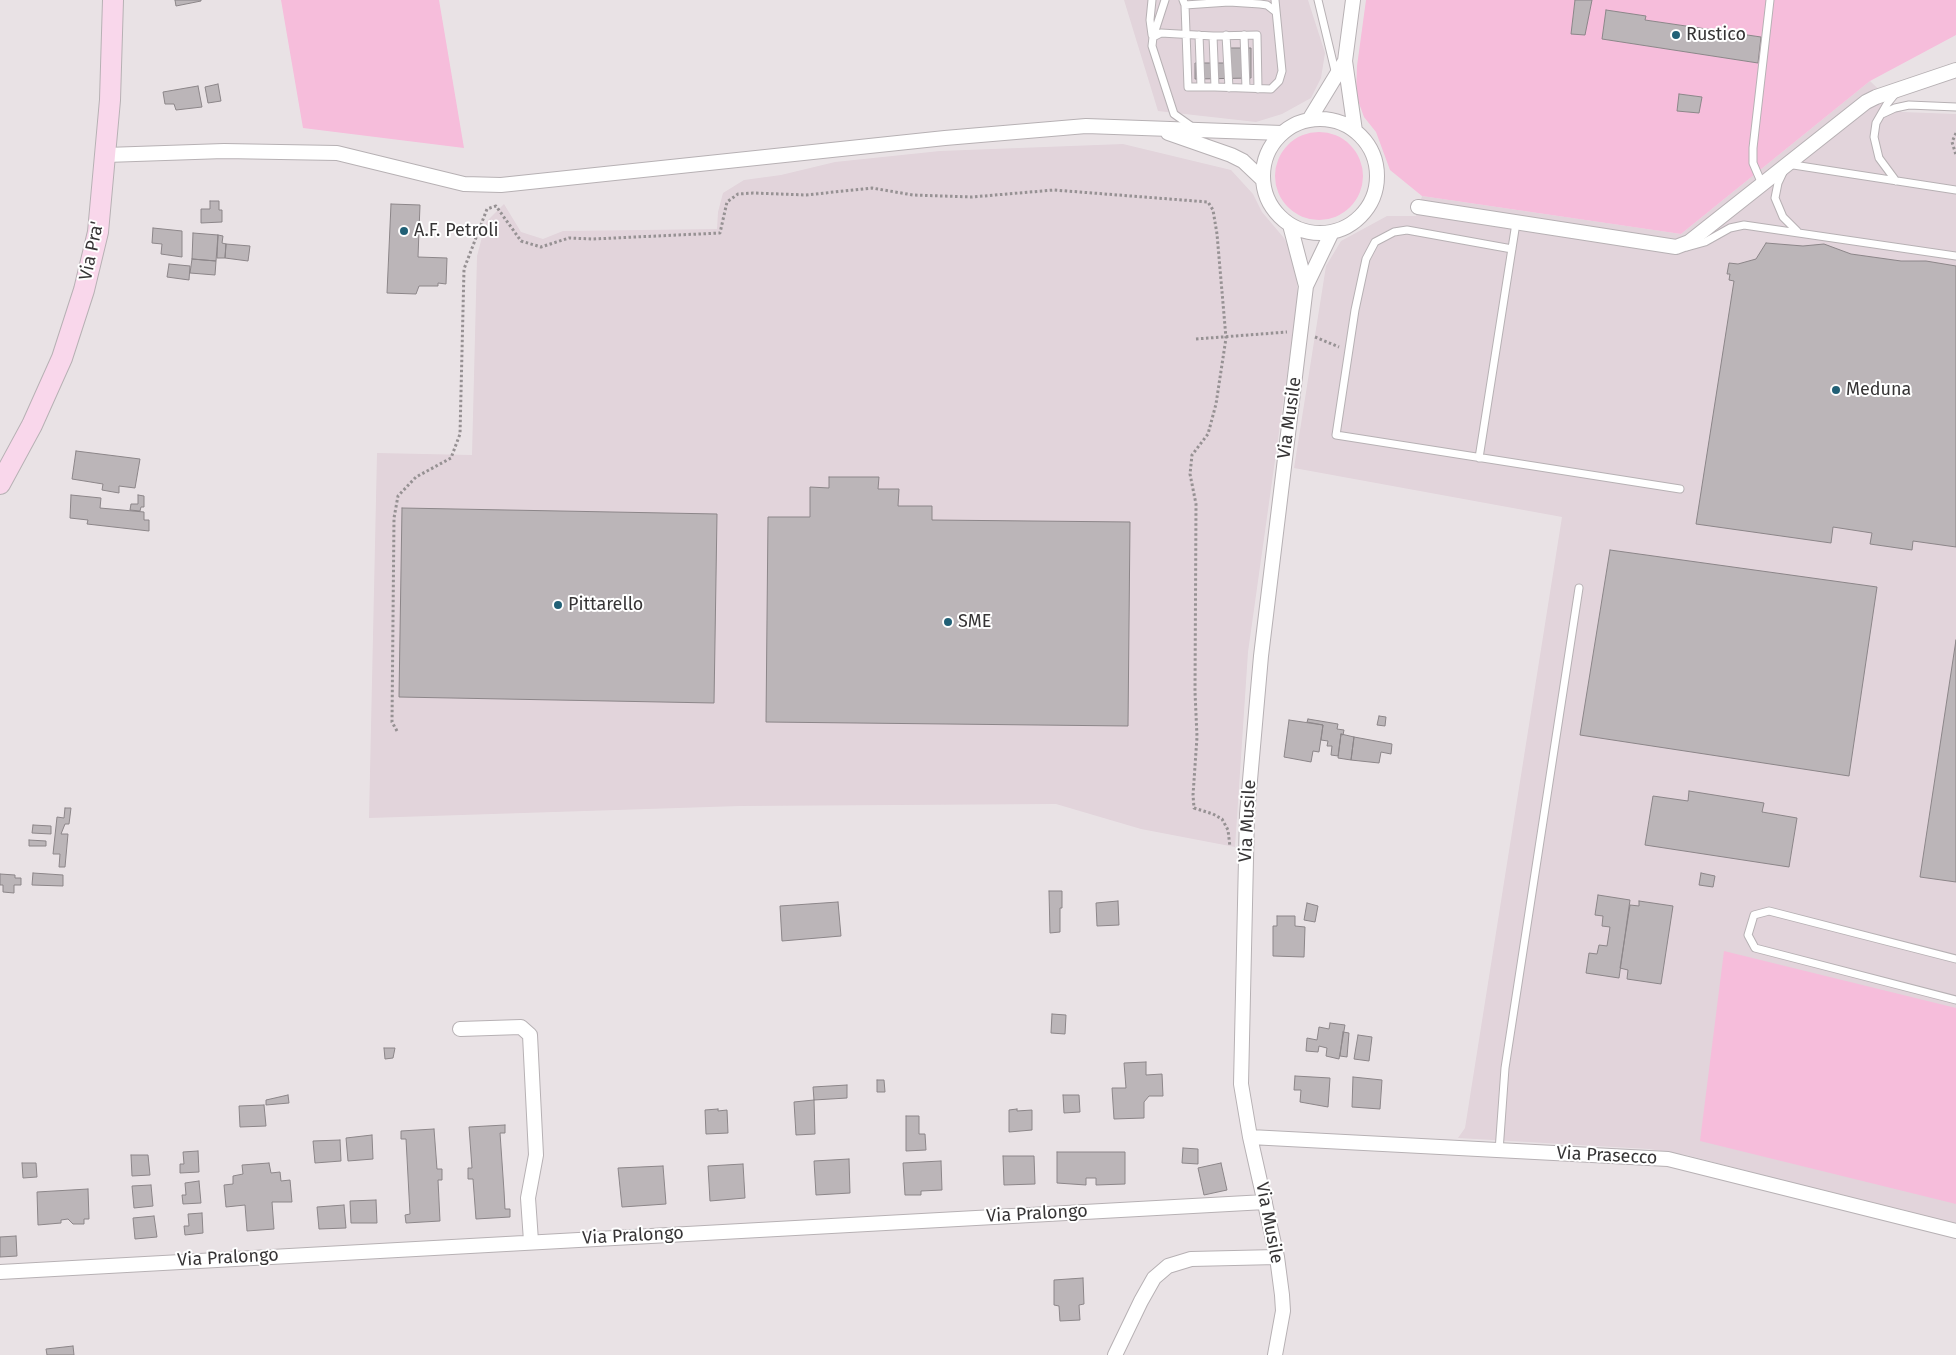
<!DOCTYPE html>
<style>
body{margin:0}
canvas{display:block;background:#e9e2e5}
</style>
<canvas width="1956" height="1355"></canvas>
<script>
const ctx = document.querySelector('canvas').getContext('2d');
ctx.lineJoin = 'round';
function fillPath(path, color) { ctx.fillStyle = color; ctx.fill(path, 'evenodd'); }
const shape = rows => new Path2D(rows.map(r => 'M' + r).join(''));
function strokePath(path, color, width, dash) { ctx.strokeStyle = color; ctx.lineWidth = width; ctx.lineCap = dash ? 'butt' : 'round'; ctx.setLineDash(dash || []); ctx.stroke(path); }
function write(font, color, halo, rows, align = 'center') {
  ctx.font = font + ' "Fira Sans",sans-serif'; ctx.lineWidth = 4; ctx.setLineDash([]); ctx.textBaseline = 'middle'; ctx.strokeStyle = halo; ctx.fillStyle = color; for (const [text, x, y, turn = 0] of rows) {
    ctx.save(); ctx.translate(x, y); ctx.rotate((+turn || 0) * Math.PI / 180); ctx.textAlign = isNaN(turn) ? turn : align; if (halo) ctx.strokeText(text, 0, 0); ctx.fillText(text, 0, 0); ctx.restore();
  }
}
fillPath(shape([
 [1124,0,1308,0,1325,53,1321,78,1311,98,1282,114,1256,122,1158,111],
 [1870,81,1902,112,1956,114,1956,1225,1686,1155,1649,1149,1458,1138,1465,1128,1562,517,1294,468,1326,266,1341,241,1387,216,1416,216,1422,196,1681,234],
 [1123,144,1231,170,1253,194,1262,212,1284,238,1295,260,1298,297,1248,652,1235,847,1141,829,1056,804,740,806,369,818,377,453,472,455,477,256,486,222,504,204,521,232,543,239,563,231,717,229,718,212,723,193,744,180,781,175,835,162,940,151]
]), '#e2d4db');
fillPath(shape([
 [281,0,439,0,464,148,303,128],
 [1366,0,1575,0,1571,33,1584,35,1592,0,1956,0,1956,35,1870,81,1681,234,1422,196,1390,170,1376,132,1364,117,1356,95,1357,66],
 [1606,10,1645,16,1645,20,1761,37,1758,63,1602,39],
 [1679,94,1702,97,1699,113,1677,110],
 '1275 176a44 44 0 1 1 88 0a44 44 0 1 1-88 0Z',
 [1724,951,1956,1008,1956,1204,1700,1141]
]), '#f6bddb');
const building = shape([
 [175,0,201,0,201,1,176,6,175,0],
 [1575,0,1592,0,1585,35,1571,34,1575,0],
 [1606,10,1646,16,1645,20,1761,37,1758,63,1602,39,1606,10],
 [1224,48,1251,48,1251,78,1195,79,1195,63,1224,63,1224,48],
 [218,84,221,101,208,103,205,87,218,84],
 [198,86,202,107,176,110,174,104,165,104,163,92,198,86],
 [1679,94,1702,97,1699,113,1677,111,1679,94],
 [210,201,219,201,219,210,222,210,222,222,201,223,201,209,210,209,210,201],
 [391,204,420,205,418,257,447,258,446,284,438,283,438,286,419,286,416,294,387,293,391,204],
 [153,228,182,231,182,257,161,254,162,244,152,243,153,228],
 [193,233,218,235,216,261,192,259,193,233],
 [218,235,223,236,222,243,226,244,225,258,217,258,218,235],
 [1766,243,1803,246,1824,244,1851,254,1901,261,1926,261,1956,266,1956,547,1913,541,1912,550,1870,544,1872,533,1833,527,1831,543,1696,524,1734,281,1729,280,1730,274,1727,274,1729,263,1738,264,1756,259,1766,243],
 [226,244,250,246,248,261,225,258,226,244],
 [192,259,216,261,215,275,190,273,192,259],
 [169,264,190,266,189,280,167,277,169,264],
 [76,451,140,459,135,488,119,486,119,493,102,490,103,484,72,479,76,451],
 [829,477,879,477,878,489,899,489,898,506,932,506,932,520,1130,522,1128,726,766,722,768,517,810,517,810,487,829,488,829,477],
 [71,495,101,498,100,508,144,512,144,520,149,520,149,531,87,524,88,520,70,518,71,495],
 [138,495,144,496,144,507,141,507,140,511,130,510,131,504,138,504,138,495],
 [402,508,717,514,714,703,399,697,402,508],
 [1610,550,1877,587,1849,776,1580,735,1610,550],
 [1956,640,1956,882,1920,877,1956,640],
 [1379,716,1386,717,1385,726,1377,725,1379,716],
 [1308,719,1338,724,1337,729,1344,730,1343,735,1341,734,1338,756,1331,755,1332,746,1327,746,1328,741,1321,740,1323,725,1307,722,1308,719],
 [1289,720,1323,725,1319,752,1313,751,1311,762,1284,757,1289,720],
 [1341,734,1354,737,1351,760,1338,758,1341,734],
 [1354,737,1392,744,1391,754,1381,752,1379,763,1351,760,1354,737],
 [1689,791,1764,803,1762,812,1797,818,1789,867,1645,845,1653,796,1688,801,1689,791],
 [65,808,71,808,69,824,65,824,61,834,68,834,65,867,59,867,60,854,53,854,57,817,64,818,65,808],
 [33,825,51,826,51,834,32,833,33,825],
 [29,840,46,841,46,846,29,846,29,840],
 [33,873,63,875,63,886,32,885,33,873],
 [1701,873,1715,876,1713,887,1699,885,1701,873],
 [0,874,15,875,15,878,21,878,21,885,14,885,14,893,3,892,3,885,0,885,0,874],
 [1049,891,1062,891,1062,908,1060,908,1060,932,1050,933,1049,891],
 [1598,895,1630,900,1619,978,1586,973,1589,953,1597,954,1599,945,1607,946,1610,927,1602,926,1603,916,1595,915,1598,895],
 [1118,901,1119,925,1097,926,1096,903,1118,901],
 [1639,901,1673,906,1661,984,1627,979,1628,970,1620,968,1630,905,1639,906,1639,901],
 [838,902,841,936,782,941,780,906,838,902],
 [1307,903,1318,906,1315,922,1304,920,1307,903],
 [1277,916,1295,916,1295,926,1305,927,1304,957,1273,956,1273,926,1277,926,1277,916],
 [1052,1014,1066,1015,1065,1034,1051,1033,1052,1014],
 [1330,1023,1345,1025,1339,1059,1326,1056,1327,1048,1319,1046,1318,1052,1306,1051,1307,1038,1317,1040,1319,1027,1329,1029,1330,1023],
 [1343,1032,1349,1033,1347,1057,1340,1056,1343,1032],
 [1358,1035,1372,1037,1369,1061,1354,1059,1358,1035],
 [384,1048,395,1048,393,1058,385,1059,384,1048],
 [1146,1062,1146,1075,1162,1074,1163,1096,1149,1096,1144,1102,1144,1118,1114,1119,1112,1088,1126,1088,1124,1063,1146,1062],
 [1295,1076,1330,1078,1328,1107,1300,1102,1301,1090,1294,1090,1295,1076],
 [1353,1077,1382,1080,1380,1109,1352,1107,1353,1077],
 [877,1080,884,1080,885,1092,877,1092,877,1080],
 [847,1085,847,1098,814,1100,813,1087,847,1085],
 [288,1095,289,1103,266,1105,266,1100,288,1095],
 [1063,1095,1079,1095,1080,1112,1064,1113,1063,1095],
 [814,1100,815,1134,796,1135,794,1102,814,1100],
 [264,1105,266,1126,240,1127,239,1106,264,1105],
 [718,1109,718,1111,727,1110,728,1133,706,1134,705,1110,718,1109],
 [1017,1109,1017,1111,1032,1110,1032,1130,1009,1132,1009,1110,1017,1109],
 [906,1116,919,1116,919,1134,925,1134,926,1150,906,1151,906,1116],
 [505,1125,505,1133,500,1133,504,1191,505,1209,510,1209,510,1217,476,1219,473,1179,468,1179,468,1168,472,1168,469,1127,505,1125],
 [434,1129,437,1169,442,1169,442,1180,438,1180,440,1221,406,1223,405,1215,410,1214,406,1139,401,1139,401,1131,434,1129],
 [372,1135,373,1159,348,1161,346,1138,372,1135],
 [340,1140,341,1161,315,1163,313,1141,340,1140],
 [1183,1148,1198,1149,1198,1164,1182,1163,1183,1148],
 [198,1151,199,1172,180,1173,180,1164,184,1164,183,1152,198,1151],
 [1057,1152,1125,1152,1125,1184,1096,1185,1096,1178,1086,1178,1086,1185,1057,1183,1057,1152],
 [131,1155,148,1155,150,1175,132,1176,131,1155],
 [1003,1156,1034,1156,1035,1184,1004,1185,1003,1156],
 [849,1159,850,1193,816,1195,814,1161,849,1159],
 [941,1161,942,1190,921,1191,921,1195,905,1195,903,1163,941,1161],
 [22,1163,36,1163,37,1177,23,1178,22,1163],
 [269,1163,271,1173,280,1172,281,1181,290,1180,292,1202,272,1202,274,1229,247,1231,245,1205,226,1207,224,1185,233,1184,233,1176,243,1174,242,1165,269,1163],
 [1221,1163,1227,1190,1204,1195,1198,1168,1221,1163],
 [743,1164,745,1198,710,1201,708,1166,743,1164],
 [663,1166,666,1204,622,1207,618,1168,663,1166],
 [199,1181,201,1203,183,1204,182,1195,186,1195,185,1183,199,1181],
 [151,1185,153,1206,134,1208,132,1186,151,1185],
 [88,1189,89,1219,84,1219,84,1224,73,1224,68,1219,61,1220,61,1223,38,1225,37,1192,88,1189],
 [376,1200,377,1223,351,1223,350,1201,376,1200],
 [344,1205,346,1228,319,1229,317,1207,344,1205],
 [202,1213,203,1233,185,1235,184,1226,189,1226,188,1214,202,1213],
 [154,1216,157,1237,135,1239,133,1218,154,1216],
 [16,1236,17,1256,0,1257,0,1237,16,1236],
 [1083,1278,1084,1304,1079,1305,1080,1320,1060,1321,1059,1306,1054,1305,1054,1280,1083,1278],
 [73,1346,74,1355,47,1355,46,1349,73,1346]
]);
fillPath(building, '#bbb5b8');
strokePath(building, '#8c8689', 1);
const lane = shape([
 [1152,0,1150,20,1152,35],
 [1183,0,1185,5,1229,2,1260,4,1267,5,1276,12],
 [1318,0,1336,75],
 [1185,5,1188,87,1215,87],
 [1199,35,1201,87],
 [1226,35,1229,88],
 [1244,35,1246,88],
 [1213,36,1257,35,1258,89],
 [1153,37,1165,0],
 [1895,94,1887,104,1876,123,1874,137,1879,158,1896,181],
 [1882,114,1895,108,1909,105,1956,107],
 [1191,126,1174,114,1152,46,1153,37,1161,33,1213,36,1215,87,1271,89,1279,81,1282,71,1275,0],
 [1762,184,1753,163,1753,148,1770,0],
 [1797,231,1783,217,1775,198,1778,183,1787,164,1956,190],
 [1687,247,1705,242,1730,228,1744,225,1956,256],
 [1512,249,1407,230,1394,232,1375,242,1366,259,1355,310,1336,435,1680,489],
 [1479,458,1516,223],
 [1956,959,1769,911,1754,915,1748,935,1755,948,1956,1000],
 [1499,1151,1505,1068,1579,588]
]);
const street = shape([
 [1353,0,1345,61,1355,131],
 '1263 176a57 57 0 1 1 114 0a57 57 0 1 1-114 0Z',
 [1309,120,1345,61],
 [1168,133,1231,155,1243,161,1262,179],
 [106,155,224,151,337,153,464,184,501,185,945,138,1086,126,1282,133],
 [1418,207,1676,247,1689,242,1866,102,1876,97,1956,70],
 [1306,286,1332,232],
 [460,1029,521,1027,530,1035,536,1155,528,1198,531,1241],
 [1250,1137,1668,1159,1956,1231],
 [0,1272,1265,1202],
 [1115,1355,1141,1301,1154,1278,1168,1266,1191,1259,1277,1257],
 [1275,1355,1283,1311,1282,1295,1277,1257,1250,1137,1241,1084,1247,814,1261,656,1306,286,1290,225]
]);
const secondary = shape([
 [0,484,32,425,62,358,84,290,98,232,110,100,113,0]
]);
strokePath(lane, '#b7b1b4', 9);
strokePath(street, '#b7b1b4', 16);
strokePath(secondary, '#b7b1b4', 22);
strokePath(shape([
 [1956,133,1952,142,1956,155],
 [1315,337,1339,347],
 [1196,339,1287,332],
 [397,731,392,722,394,518,398,496,416,477,451,458,460,434,464,269,487,209,496,206,521,241,541,247,569,238,593,239,720,233,727,202,738,194,753,193,806,195,872,188,913,195,972,197,1054,190,1208,202,1213,210,1217,234,1226,338,1216,404,1208,434,1192,455,1190,474,1196,504,1195,692,1197,737,1193,795,1194,808,1213,814,1222,819,1228,830,1230,847]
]), '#969193', 3, [2.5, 2.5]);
strokePath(lane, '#fff', 7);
strokePath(street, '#fff', 14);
strokePath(secondary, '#f9d7eb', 20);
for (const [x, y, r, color] of [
 [1676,35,5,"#216076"],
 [404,231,5,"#216076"],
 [1836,390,5,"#216076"],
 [558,605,5,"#216076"],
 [948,622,5,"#216076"]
]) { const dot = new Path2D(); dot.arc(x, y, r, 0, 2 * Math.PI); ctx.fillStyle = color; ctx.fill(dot); strokePath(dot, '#fff', 2); }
write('18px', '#363435', '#fff', [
 ["Rustico",1686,35],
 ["A.F. Petroli",414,231],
 ["Meduna",1846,390],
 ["Pittarello",568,605],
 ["SME",958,622]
], 'left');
write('18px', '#363435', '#fff', [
 ["Via Pra'",92,251,-78],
 ["Via Musile",1290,418,-82],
 ["Via Musile",1248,821,-87],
 ["Via Prasecco",1607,1156,3],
 ["Via Pralongo",1037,1214,-3],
 ["Via Musile",1269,1223,79],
 ["Via Pralongo",633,1236,-3],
 ["Via Pralongo",228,1258,-3]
]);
</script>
